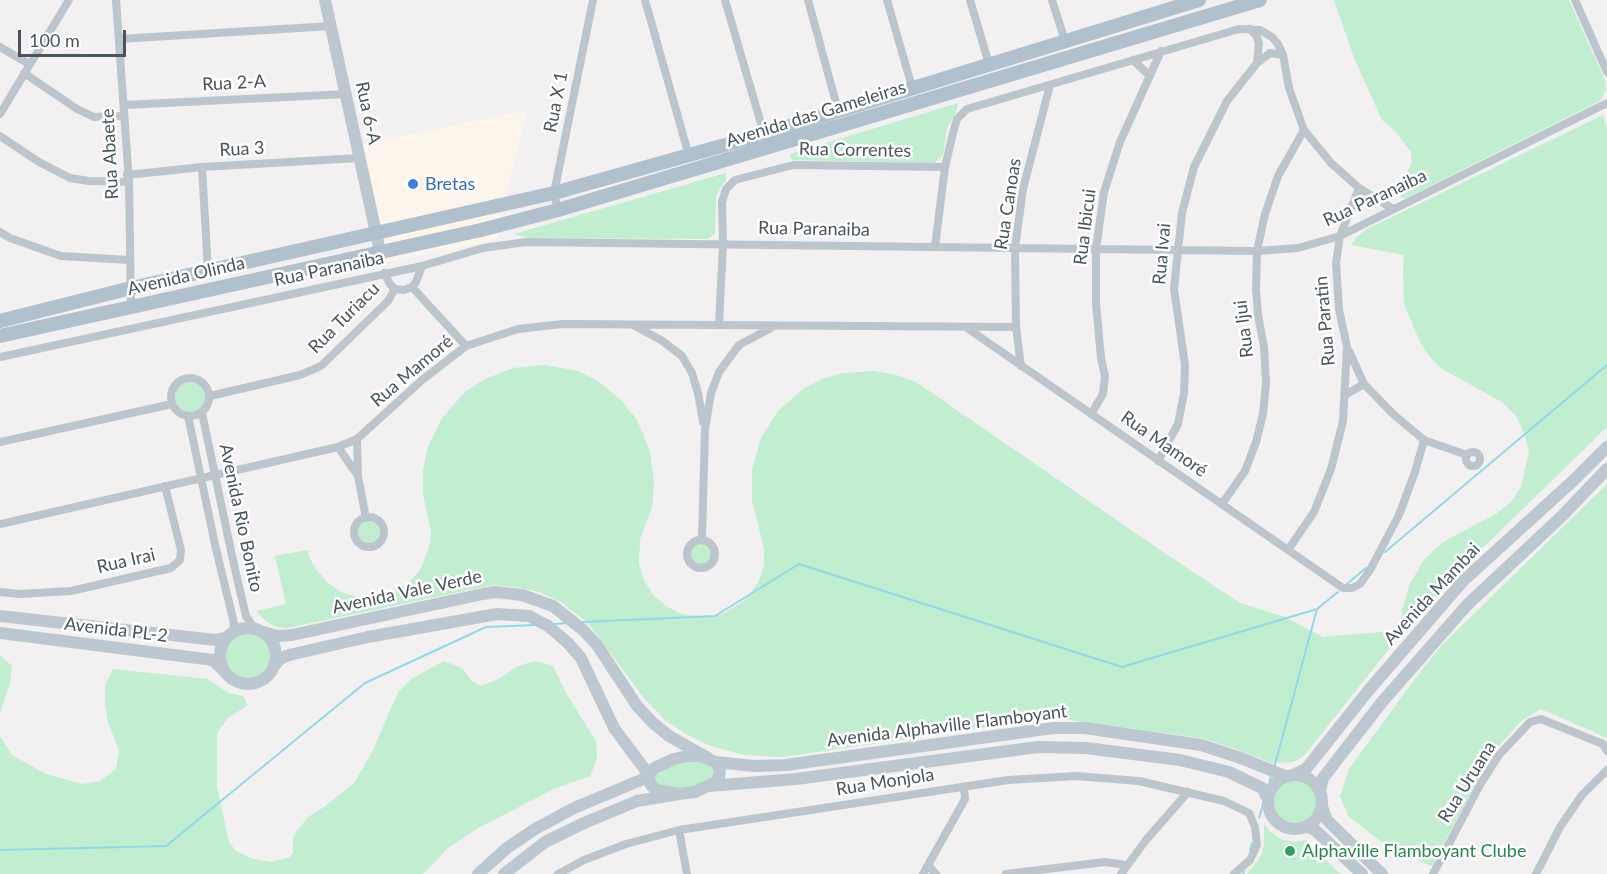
<!DOCTYPE html>
<meta charset="utf-8">
<style>
body{margin:0}
#map{position:relative;width:1607px;height:874px;overflow:hidden;background:#f2f0f0;font-family:Lato,sans-serif}
canvas{display:block}
.scale{position:absolute;left:18px;top:30px;width:108px;height:27px;box-sizing:border-box;border:3px solid #49545c;border-top:0;padding-left:8px;font-size:18px;line-height:21px;white-space:nowrap;color:#49545c;-webkit-text-stroke:4px #fff;paint-order:stroke}
</style>
<div id="map">
<canvas width="1607" height="874"></canvas>
<div class="scale">100 m</div>
</div>
<script>
const ctx = document.querySelector('canvas').getContext('2d');
ctx.lineJoin = 'round';
function fillPath(path, color) { ctx.fillStyle = color; ctx.fill(path, 'evenodd'); }
const shape = rows => new Path2D(rows.map(r => 'M' + r).join(''));
function strokePath(path, color, width, dash) { ctx.strokeStyle = color; ctx.lineWidth = width; ctx.lineCap = dash ? 'butt' : 'round'; ctx.setLineDash(dash || []); ctx.stroke(path); }
function write(font, color, halo, rows, align = 'center') {
  ctx.font = font + ' Lato,sans-serif'; ctx.lineWidth = 5; ctx.setLineDash([]); ctx.textBaseline = 'middle'; ctx.strokeStyle = halo; ctx.fillStyle = color; for (const [text, x, y, turn = 0] of rows) {
    ctx.save(); ctx.translate(x, y); ctx.rotate((+turn || 0) * Math.PI / 180); ctx.textAlign = isNaN(turn) ? turn : align; if (halo) ctx.strokeText(text, 0, 0); ctx.fillText(text, 0, 0); ctx.restore();
  }
}
fillPath(shape([
 [527,110,496,240,384,263,359,145]
]), '#fbf5eb');
fillPath(shape([
 [1334,0,1569,0,1605,80,1606,90,1600,101,1406,198,1402,198,1400,194,1402,184,1412,162,1411,152,1395,131,1382,120,1354,58],
 [958,103,957,110,947,128,943,155,934,163,792,160,790,154],
 [1603,115,1607,129,1607,427,1460,570,1404,630,1303,757,1293,762,1272,763,1233,748,1201,738,1062,719,1039,720,782,757,744,755,708,745,686,734,666,721,644,698,588,623,561,602,539,592,516,587,493,585,287,628,277,627,267,622,256,611,286,604,275,556,307,550,313,565,328,583,341,592,357,597,381,596,396,591,409,582,420,570,429,548,431,532,423,494,423,471,427,449,442,418,464,393,483,380,513,368,545,365,578,371,598,381,623,402,637,420,650,451,654,484,652,507,640,539,639,564,644,580,653,595,666,606,681,614,706,617,723,614,744,601,759,581,764,565,764,548,752,501,752,469,761,438,778,411,803,389,822,379,842,373,874,371,896,375,916,382,1160,550,1240,603,1285,617,1323,637,1404,630,1402,611,1409,586,1423,561,1436,548,1450,538,1496,514,1511,502,1521,487,1529,451,1524,433,1516,416,1502,402,1442,369,1429,356,1419,340,1404,304,1403,267,1404,255,1351,245,1356,238,1367,229],
 [726,173,726,180,720,188,716,197,715,233,708,239,528,238,514,234],
 '175 397a15 15 0 1 1 30 0a15 15 0 1 1-30 0Z',
 [1607,484,1607,738,1541,709,1521,721,1491,755,1432,866,1395,852,1348,816,1340,796,1349,769,1414,680,1442,645],
 '358 532a11 11 0 1 1 22 0a11 11 0 1 1-22 0Z',
 '689 554a12 12 0 1 1 24 0a12 12 0 1 1-24 0Z',
 '225 656a23 23 0 1 1 46 0a23 23 0 1 1-46 0Z',
 [0,655,12,666,10,684,0,713],
 [444,661,462,668,472,681,481,686,501,678,516,667,534,661,553,666,566,693,596,741,597,759,590,776,554,789,480,827,448,848,423,874,0,874,0,736,12,755,46,774,82,784,100,781,116,769,119,751,108,722,105,705,105,686,113,669,208,679,228,693,243,696,248,705,228,718,217,733,217,787,229,842,236,851,253,859,272,862,290,857,293,853,293,838,296,832,308,817,324,807,354,783,373,750,398,692,411,679],
 [699,760,713,765,716,775,707,783,679,790,654,783,654,775,675,763],
 '1272 801a23 23 0 1 1 46 0a23 23 0 1 1-46 0Z',
 [1264,824,1271,832,1281,839,1294,842,1306,840,1340,874,1247,874,1260,858,1264,845]
]), '#c1edd0');
strokePath(shape([
 [1385,552,1607,365],
 [1347,584,1366,568],
 [583,622,715,616,799,564,1122,667,1317,609,1338,592],
 [555,624,567,623],
 [1274,768,1317,609],
 [1269,784,1271,776],
 [1259,818,1263,804],
 [0,850,166,846,365,683,486,627,535,625],
 [1250,851,1252,843],
 [1243,874,1244,872]
]), '#91d9e7', 2);
strokePath(shape([
 [116,0,129,182,131,306],
 [645,0,689,156],
 [725,0,764,134],
 [808,0,838,110],
 [887,0,912,87],
 [970,0,989,64],
 [1052,0,1065,41],
 [1575,0,1607,72],
 [1250,29,1256,35,1259,43,1257,63],
 [120,39,331,26],
 [0,47,29,64],
 [1133,60,1150,76],
 [24,73,77,109,94,117,124,116],
 [124,105,346,94],
 [0,114,69,0],
 [0,136,39,162,70,178,89,181,129,182],
 [202,167,208,271],
 [127,175,202,167,359,158],
 [558,210,554,193,593,0],
 [0,232,10,238,61,256,130,260],
 [935,247,945,167,953,133,957,119,967,109,1239,29,1260,30,1272,37,1278,44,1283,55,1289,88,1304,130,1331,163,1359,188,1393,209],
 [384,273,390,284,395,289,404,290,412,287,416,282,422,266],
 [412,287,466,346],
 [719,324,723,244,722,202,726,189,735,180,793,165,945,167],
 [633,325,661,340,682,356,692,373,698,393,703,422],
 [967,328,1343,588,1352,588,1360,584,1370,570,1399,515,1415,472,1424,440],
 [1349,351,1364,384,1393,414,1424,440,1467,455],
 [0,357,422,266,483,248,526,242,1257,251,1298,248,1340,236,1607,103],
 [1021,366,1016,327,1015,248,1023,189,1050,85],
 '171 397a19 19 0 1 1 38 0a19 19 0 1 1-38 0Z',
 [1345,395,1364,384],
 [210,396,300,375,321,366,388,301,395,289],
 [202,413,234,565,246,616,254,628],
 [1091,414,1103,394,1105,376,1101,358,1096,304,1096,249,1104,192,1120,142,1161,51],
 [188,416,216,549,234,623,233,632],
 [357,439,358,476,366,518],
 [0,442,172,404],
 [338,447,358,476],
 '1466 459a7 7 0 1 1 14 0a7 7 0 1 1-14 0Z',
 [1158,461,1178,424,1184,393,1185,365,1174,289,1182,213,1194,167,1227,101,1257,63,1270,53,1283,55],
 [1222,504,1245,471,1256,442,1263,414,1266,383,1264,347,1258,315,1256,289,1257,251,1265,214,1278,176,1304,130],
 '354 532a15 15 0 1 1 30 0a15 15 0 1 1-30 0Z',
 [0,524,338,447,357,439,422,380,466,346,518,329,563,324,1016,327],
 [702,539,705,429,711,393,719,372,739,345,771,328],
 '687 554a14 14 0 1 1 28 0a14 14 0 1 1-28 0Z',
 [1288,550,1314,512,1331,469,1343,421,1347,347,1339,309,1336,263,1340,236,1359,188],
 [0,592,19,594,71,591,171,568,180,560,181,550,165,486],
 [679,830,687,874],
 [928,865,936,874],
 [558,874,584,860,626,844,679,830,1008,780,1076,776,1139,781,1224,801,1249,813,1255,827,1257,845,1250,860,1234,874],
 [923,874,965,799,964,787],
 [1006,874,1105,862,1126,865],
 [1121,874,1146,840,1188,792],
 [1433,874,1481,783,1499,755,1530,722,1541,719,1603,744,1607,751],
 [1536,874,1560,827,1582,795,1607,770]
]), '#bcc5cb', 8);
strokePath(shape([
 [325,0,380,251],
 [0,616,216,640,226,638],
 '220 656a28 28 0 1 1 56 0a28 28 0 1 1-56 0Z',
 [263,632,278,636,292,635,483,594,495,592,522,595,553,606,583,630,597,645,637,706,653,723,669,736,708,758],
 [0,633,213,660,224,671],
 [274,666,280,659,289,655,368,637,497,614,529,616,548,626,568,643,581,658,614,728,649,775],
 [687,756,700,756,716,762,720,770,719,777,716,782,695,792,679,794,656,790,651,785,648,777,654,768,674,759,687,756],
 [716,762,754,766,786,765,1053,728,1085,728,1201,745,1241,758,1285,776],
 [1295,774,1306,769,1368,691,1463,581,1575,479,1607,447],
 '1268 802a27 27 0 1 1 54 0a27 27 0 1 1-54 0Z',
 [709,786,796,779,1038,747,1086,748,1180,760,1229,772,1262,788,1268,799],
 [1320,792,1323,778,1382,702,1467,605,1561,517,1607,469],
 [1322,807,1327,820,1382,874],
 [1304,827,1311,828,1316,831,1362,874],
 [478,874,507,848,535,829,574,808,648,777],
 [504,874,545,842,584,823,637,801,679,794]
]), '#bdc7d0', 12);
strokePath(shape([
 [0,321,131,288,554,193,764,134,1199,0],
 [0,336,481,230,558,210,1260,0]
]), '#b1c0cd', 14);
for (const [x, y, r, color] of [
 [413,184,6,"#3f7fe0"],
 [1290,851,6,"#2e9e5b"]
]) { const dot = new Path2D(); dot.arc(x, y, r, 0, 2 * Math.PI); ctx.fillStyle = color; ctx.fill(dot); strokePath(dot, '#fff', 2); }
write('18px', '#49545c', '#fff', [
 ["Rua 2-A",234,83,-3],
 ["Rua X 1",556,102,-79],
 ["Rua 6-A",368,113,78],
 ["Avenida das Gameleiras",816,114,-17],
 ["Rua 3",242,149,-3],
 ["Rua Correntes",855,150,1],
 ["Rua Abaete",110,154,-93],
 ["Rua Paranaiba",1375,198,-25],
 ["Rua Canoas",1008,204,-81],
 ["Rua Ibicui",1085,227,-83],
 ["Rua Paranaiba",814,229,1],
 ["Rua Ivai",1162,254,-85],
 ["Rua Paranaiba",329,269,-12],
 ["Avenida Olinda",186,276,-13],
 ["Rua Turiacu",344,318,-45],
 ["Rua Paratin",1325,321,-95],
 ["Rua Ijui",1244,329,-97],
 ["Rua Mamoré",412,371,-40],
 ["Rua Mamoré",1164,444,35],
 ["Avenida Rio Bonito",241,518,78],
 ["Rua Irai",126,561,-13],
 ["Avenida Vale Verde",407,592,-12],
 ["Avenida Mambai",1432,594,-47],
 ["Avenida PL-2",116,630,7],
 ["Avenida Alphaville Flamboyant",947,726,-7],
 ["Rua Monjola",885,782,-9],
 ["Rua Uruana",1467,782,-58]
]);
write('18px', '#366cbe', '#fff', [
 ["Bretas",425,184]
], 'left');
write('18px', '#27864d', '#fff', [
 ["Alphaville Flamboyant Clube",1302,851]
], 'left');
</script>
